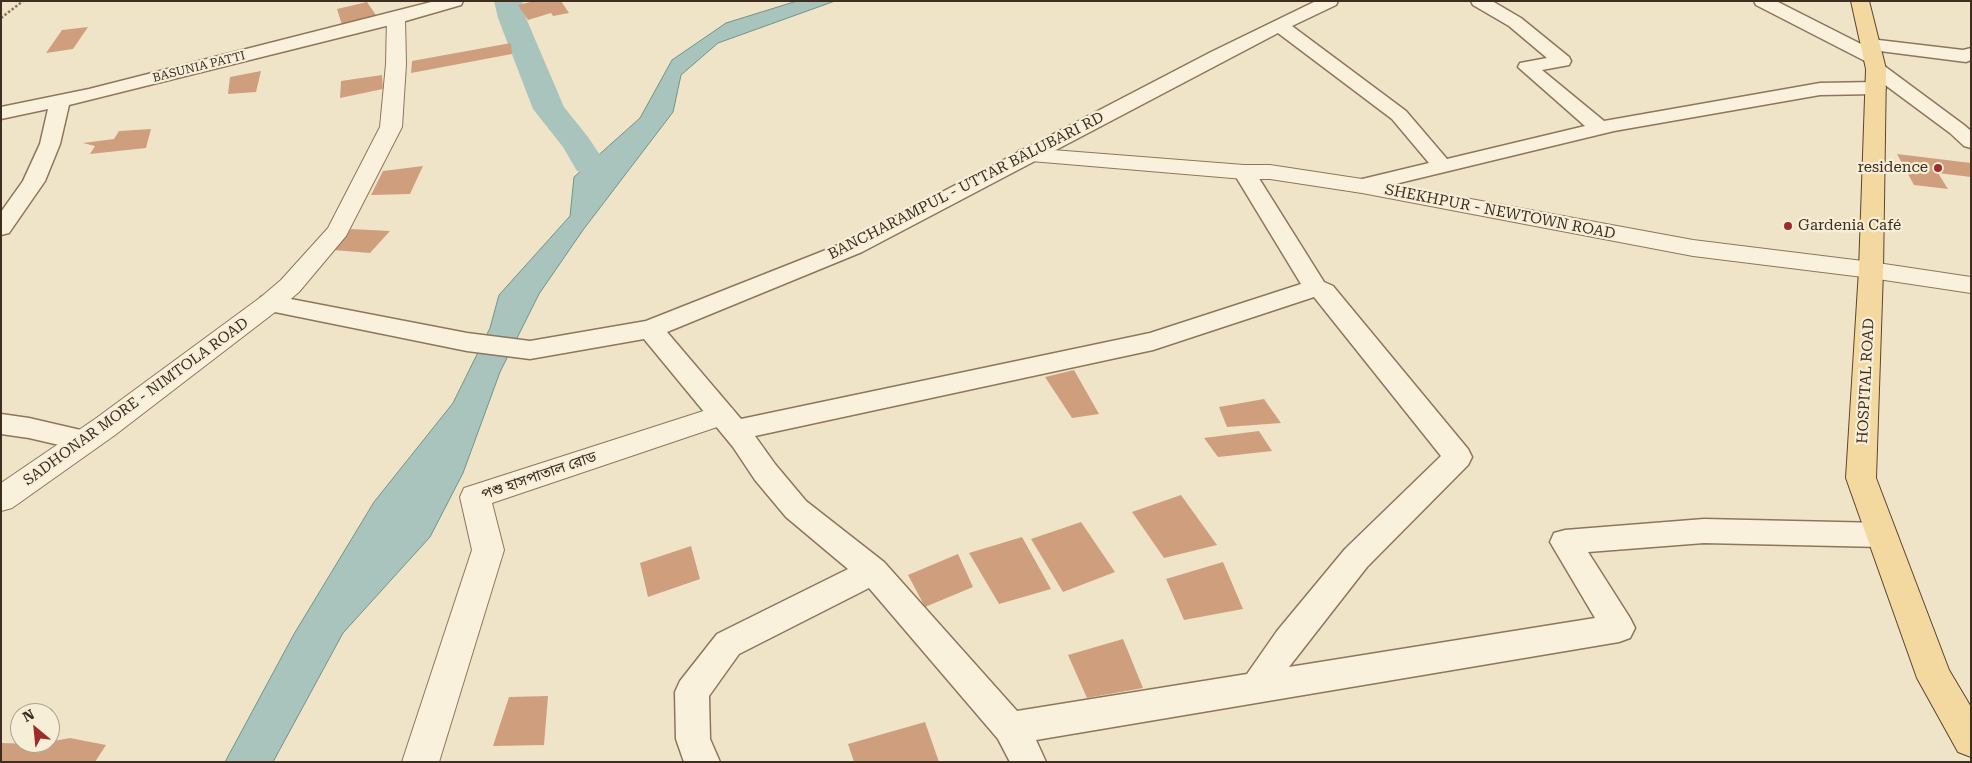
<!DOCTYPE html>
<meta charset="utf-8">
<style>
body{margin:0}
#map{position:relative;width:1972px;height:763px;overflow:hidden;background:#f0e4c8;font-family:"Roboto Serif",serif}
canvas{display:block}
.frame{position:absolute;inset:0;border:2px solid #3d2e20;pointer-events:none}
.north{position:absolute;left:10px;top:703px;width:50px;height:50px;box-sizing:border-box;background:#f7eed8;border:1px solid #ada18e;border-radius:50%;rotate:332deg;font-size:14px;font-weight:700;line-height:20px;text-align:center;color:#3d2e20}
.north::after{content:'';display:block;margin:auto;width:18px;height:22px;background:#9e2a2b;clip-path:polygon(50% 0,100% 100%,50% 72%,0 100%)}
</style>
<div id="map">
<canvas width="1972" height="763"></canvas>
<div class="frame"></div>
<div class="north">N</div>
</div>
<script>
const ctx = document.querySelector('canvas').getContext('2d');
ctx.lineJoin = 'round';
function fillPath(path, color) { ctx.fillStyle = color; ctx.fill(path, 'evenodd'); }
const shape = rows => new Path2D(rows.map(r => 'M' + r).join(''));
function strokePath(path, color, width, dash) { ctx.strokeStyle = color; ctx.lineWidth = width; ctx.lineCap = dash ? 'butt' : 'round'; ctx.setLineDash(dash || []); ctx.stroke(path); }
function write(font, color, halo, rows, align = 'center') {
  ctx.font = font + ' "Roboto Serif","Noto Sans Bengali",serif'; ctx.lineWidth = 4.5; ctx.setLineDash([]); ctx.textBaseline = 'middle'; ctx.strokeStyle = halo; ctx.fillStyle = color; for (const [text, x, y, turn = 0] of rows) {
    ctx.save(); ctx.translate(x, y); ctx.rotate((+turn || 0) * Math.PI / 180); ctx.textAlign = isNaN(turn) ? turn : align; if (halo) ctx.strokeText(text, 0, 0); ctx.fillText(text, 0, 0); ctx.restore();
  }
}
const water = shape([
 [797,1,835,1,718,43,681,75,673,112,583,230,539,294,500,372,463,473,430,537,343,633,273,762,225,762,294,634,374,502,453,403,490,328,499,295,570,216,574,177,640,118,672,60,726,23,797,1]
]);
fillPath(water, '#a9c4bc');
strokePath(water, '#6f938a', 1);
fillPath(shape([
 [494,1,522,1,526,18,564,107,588,137,606,164,601,171,589,174,577,171,563,147,533,109,498,18,494,1]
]), '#a9c4bc');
fillPath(shape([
 [534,1,561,1,569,13,553,16,551,13,528,20,518,5],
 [367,2,378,18,343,28,337,9],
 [88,27,73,49,46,53,62,30],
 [511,43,512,54,411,73,412,61],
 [261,71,256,92,228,94,230,77],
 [382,75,383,89,340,98,341,81],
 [151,129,146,148,90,154,95,146,83,143,114,139,119,131],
 [1897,154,1971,163,1971,177,1938,173,1948,189,1914,185],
 [423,166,410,194,371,195,383,171],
 [351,229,390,231,370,253,333,250],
 [1074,370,1099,414,1072,418,1045,377],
 [1264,399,1281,423,1227,427,1219,407],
 [1259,431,1272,451,1218,457,1204,438],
 [1181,495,1217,545,1164,558,1132,512],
 [1081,522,1115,572,1063,592,1031,539],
 [1022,537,1051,589,999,604,969,553],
 [691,546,700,579,648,597,640,563],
 [958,554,973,587,925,607,908,575],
 [1223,562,1243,609,1184,620,1166,579],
 [1123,639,1143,688,1087,698,1068,655],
 [548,696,544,745,493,746,509,697],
 [925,722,939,762,854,762,848,744],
 [70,738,106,745,95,762,1,762,1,743,37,744]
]), '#cf9f7d');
const minor = shape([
 [435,1,463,1,461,5,402,22,69,105,60,144,45,181,9,233,1,235,1,212,23,181,40,144,48,109,1,119,1,107,89,89,435,1],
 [1316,1,1338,1,1336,5,1292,26,1406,111,1447,159,1585,126,1518,67,1520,63,1547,58,1509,26,1473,5,1471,1,1492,1,1521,18,1569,57,1571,61,1569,65,1542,70,1604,121,1820,83,1876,82,1883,84,1886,88,1883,92,1876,94,1820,95,1614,131,1362,192,1354,191,1351,186,1354,181,1429,163,1392,119,1278,33,862,252,667,332,741,419,1150,333,1301,284,1233,172,1236,167,1244,166,1252,167,1255,172,1324,282,1333,286,1468,449,1472,457,1468,465,1367,567,1289,667,1595,618,1550,542,1554,533,1565,530,1704,519,1882,523,1893,526,1897,535,1893,544,1882,547,1704,543,1588,552,1630,618,1635,628,1630,638,1619,642,1036,740,1046,762,1010,762,998,739,869,588,739,654,709,696,710,739,720,762,684,762,676,739,675,692,680,681,717,634,848,569,786,517,755,480,733,447,644,339,530,359,467,351,270,311,261,309,258,303,261,297,270,295,467,333,530,341,646,321,846,242,1211,52,1316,1],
 [1314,297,1441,456,1345,549,1277,631,1247,674,1017,711,884,562,806,501,775,464,755,436,1153,350,1314,297],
 [1754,1,1776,1,1861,44,1864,40,1870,39,1963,50,1971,48,1971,60,1966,62,1872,50,1881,57,1879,61,1872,63,1865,61,1756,5,1754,1],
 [1876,63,1883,65,1964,125,1971,131,1971,148,1964,146,1950,133,1869,73,1867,69,1869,65,1876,63],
 [1,414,29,418,85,431,95,434,99,441,95,448,85,451,29,438,1,434,1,414]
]);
const tertiary = shape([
 [396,12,403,14,405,18,406,64,402,127,346,236,299,292,279,309,115,435,12,508,1,511,1,483,95,419,261,297,281,280,328,228,380,127,386,64,387,18,389,14,396,12],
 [1027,148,1244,165,1270,165,1362,179,1693,240,1871,262,1971,277,1971,293,1871,278,1693,256,1362,193,1270,179,1244,179,1019,160,1016,155,1019,150,1027,148],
 [722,405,732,408,736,415,732,422,492,503,504,550,439,762,402,762,472,550,460,497,464,488,722,405]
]);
const primary = shape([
 [1851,1,1869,1,1886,69,1883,270,1876,478,1949,670,1971,707,1971,757,1958,752,1917,678,1846,478,1859,270,1866,69,1851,1]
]);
strokePath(minor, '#8d765c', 3);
strokePath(tertiary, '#8d765c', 2);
strokePath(primary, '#5b4430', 2);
strokePath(shape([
 [1,18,23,1]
]), '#8d765c', 2.5, [2.5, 2]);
fillPath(minor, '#faf1dc');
fillPath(tertiary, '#faf1dc');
fillPath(primary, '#f3d9a0');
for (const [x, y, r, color] of [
 [1938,168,5,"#9e2a2b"],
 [1788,226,5,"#9e2a2b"]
]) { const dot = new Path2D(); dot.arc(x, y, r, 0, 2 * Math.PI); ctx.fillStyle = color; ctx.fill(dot); strokePath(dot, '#f7eed8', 2); }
write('12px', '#3d2e20', '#f7eed8', [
 ["BASUNIA PATTI",199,67,-14]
]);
write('15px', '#3d2e20', '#f7eed8', [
 ["residence",1928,168],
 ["Gardenia Café",1798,226,"left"]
], 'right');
write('15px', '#3d2e20', '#f7eed8', [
 ["BANCHARAMPUL - UTTAR BALUBARI RD",966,186,-27],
 ["SHEKHPUR - NEWTOWN ROAD",1500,212,11],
 ["HOSPITAL ROAD",1866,381,-87],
 ["SADHONAR MORE - NIMTOLA ROAD",136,402,-36],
 ["পশু হাসপাতাল রোড",539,476,-19]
]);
</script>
